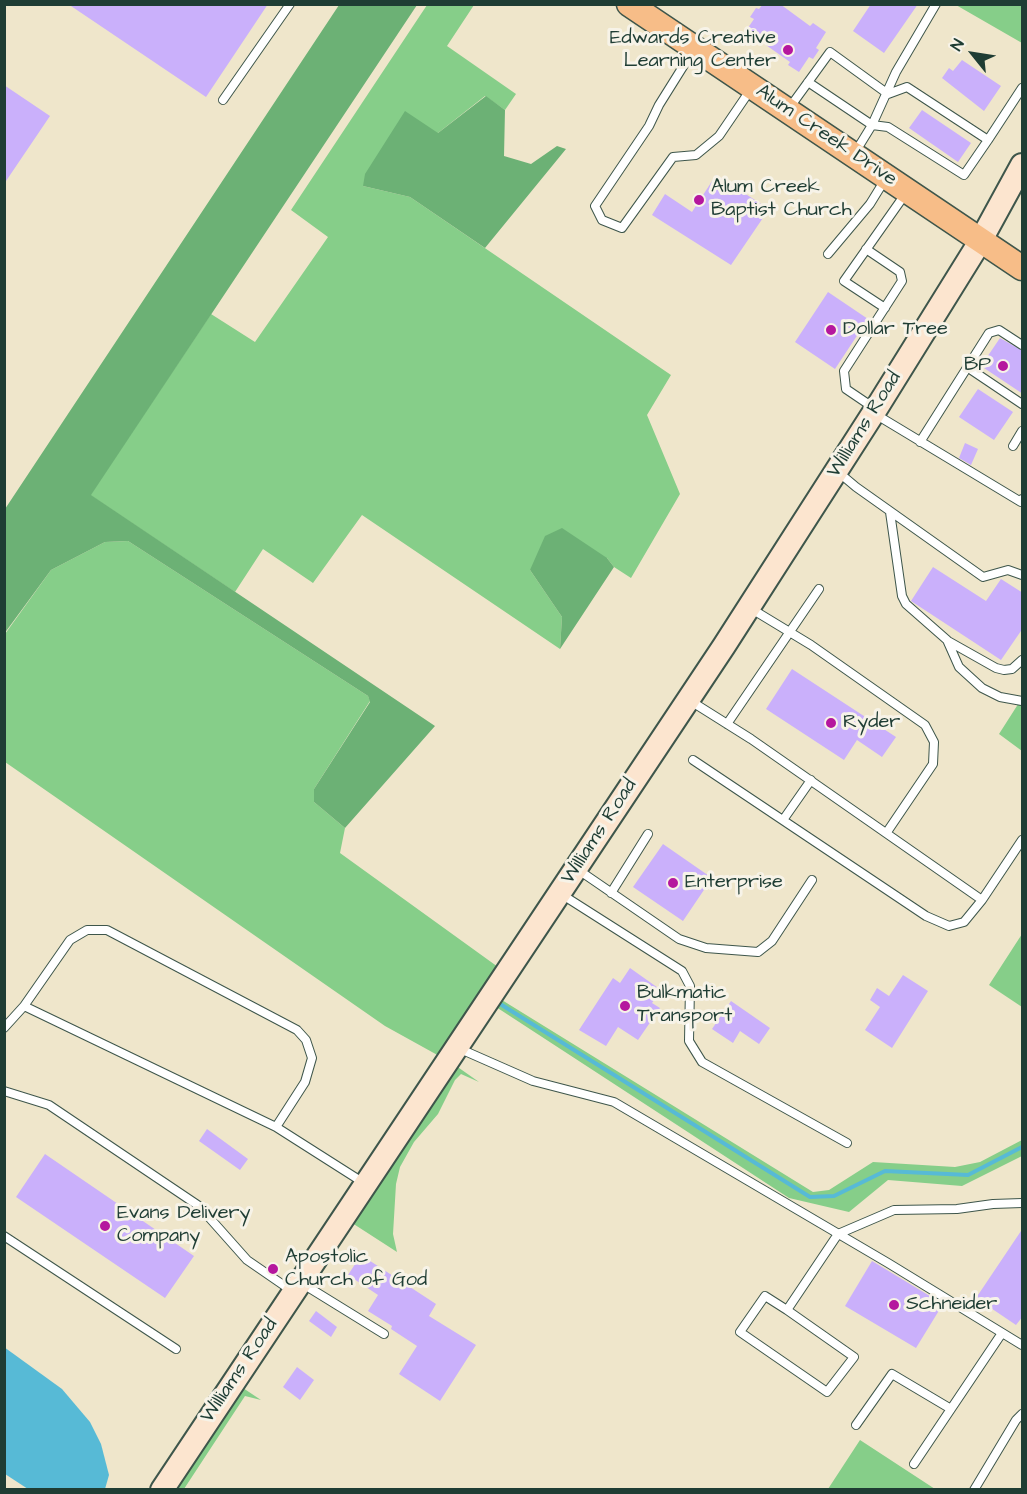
<!DOCTYPE html>
<style>
body{margin:0}
#map{position:relative;width:1027px;height:1494px;overflow:hidden;background:#efe6cb;font-family:"Architects Daughter",sans-serif}
canvas{display:block}
.frame{position:absolute;inset:0;border:6px solid #1f3d34;pointer-events:none}
.north{position:absolute;left:943px;top:24px;width:60px;height:60px;-webkit-text-stroke:4px #f7f3e8;paint-order:stroke;rotate:300deg;font-size:16px;font-weight:700;line-height:24px;text-align:center;color:#1f3d34}
.north::after{content:'';display:block;margin:auto;width:21px;height:27px;background:#1f3d34;clip-path:polygon(50% 0,100% 100%,50% 72%,0 100%)}
</style>
<div id="map">
<canvas width="1027" height="1494"></canvas>
<div class="frame"></div>
<div class="north">N</div>
</div>
<script>
const ctx = document.querySelector('canvas').getContext('2d');
ctx.lineJoin = 'round';
function fillPath(path, color) { ctx.fillStyle = color; ctx.fill(path, 'evenodd'); }
const shape = rows => new Path2D(rows.map(r => 'M' + r).join(''));
function strokePath(path, color, width, dash) { ctx.strokeStyle = color; ctx.lineWidth = width; ctx.lineCap = dash ? 'butt' : 'round'; ctx.setLineDash(dash || []); ctx.stroke(path); }
function write(font, color, halo, rows, align = 'center') {
  ctx.font = font + ' "Architects Daughter",sans-serif'; ctx.lineWidth = 6; ctx.setLineDash([]); ctx.textBaseline = 'middle'; ctx.strokeStyle = halo; ctx.fillStyle = color; for (const [text, x, y, turn = 0] of rows) {
    ctx.save(); ctx.translate(x, y); ctx.rotate((+turn || 0) * Math.PI / 180); ctx.textAlign = isNaN(turn) ? turn : align; if (halo) ctx.strokeText(text, 0, 0); ctx.fillText(text, 0, 0); ctx.restore();
  }
}
fillPath(shape([
 [427,5,474,5,447,46,516,94,505,110,485,96,438,133,363,186,410,197,671,375,647,415,680,494,631,578,614,567,607,558,530,570,562,617,560,649,362,515,313,583,263,549,235,592,90,495,211,314,255,342,328,237,291,210],
 [956,5,1022,5,1022,43],
 [128,541,368,696,370,701,314,789,314,802,345,828,340,853,498,967,441,1057,385,1026,5,762,5,634,51,570,105,542],
 [1022,698,1022,751,999,734],
 [1022,934,1022,1007,989,985],
 [497,997,813,1192,829,1190,873,1162,955,1167,980,1162,1022,1140,1022,1156,962,1186,888,1180,849,1212,789,1198,493,1005],
 [452,1063,479,1082,461,1074,455,1080,438,1114,414,1142,400,1167,396,1184,393,1234,397,1252,349,1221],
 [240,1386,261,1400,245,1396,184,1489,172,1490],
 [860,1440,935,1489,828,1489]
]), '#86ce89');
fillPath(shape([
 [339,5,417,5,91,495,435,726,345,828,314,802,314,789,370,702,368,696,128,541,105,542,51,570,4,634,5,509],
 [486,96,505,110,504,156,531,164,557,146,566,149,485,248,410,197,363,186,365,174,405,111,438,133],
 [562,528,607,558,614,567,560,649,562,617,530,570,545,536]
]), '#6cb175');
fillPath(shape([
 [4,1347,62,1389,90,1422,101,1444,109,1475,105,1489,28,1489,5,1474]
]), '#57bad6');
strokePath(shape([
 [497,1002,810,1197,834,1196,885,1171,968,1175,1022,1147]
]), '#57bad6', 4);
fillPath(shape([
 [68,4,268,4,206,97],
 [763,4,780,4,810,26,813,23,826,32,816,48,819,50,813,59,809,57,799,72,788,65,790,62,756,38,754,42,743,35,754,19,750,17,756,8,759,9],
 [871,4,918,4,884,53,853,31],
 [962,60,1001,86,984,111,942,78,949,68,953,71],
 [4,85,50,116,4,184],
 [922,110,971,143,958,162,909,128],
 [716,175,769,209,731,265,652,215,665,194,692,212],
 [828,292,868,319,835,369,795,342],
 [1000,338,1023,351,1023,394,981,366],
 [978,389,1013,412,994,440,959,417],
 [965,443,978,449,971,465,959,458],
 [933,567,986,601,1001,579,1023,593,1023,628,1001,660,911,601],
 [792,669,896,737,882,757,857,740,844,760,766,709],
 [663,844,712,878,683,921,633,887],
 [630,968,661,990,652,1003,660,1008,638,1040,618,1027,606,1046,579,1030,613,978,620,983],
 [903,975,928,991,892,1048,865,1030,880,1007,870,1000,877,988,889,996],
 [731,1001,770,1028,759,1044,740,1031,733,1043,712,1029],
 [207,1129,248,1159,240,1170,199,1141],
 [45,1154,194,1256,165,1298,16,1197],
 [1023,1228,1023,1316,1016,1325,976,1298],
 [361,1255,436,1304,429,1316,476,1345,440,1401,399,1374,417,1346,391,1329,392,1326,368,1311,378,1295,348,1275],
 [872,1261,943,1304,916,1348,845,1306],
 [316,1311,337,1327,331,1337,309,1321],
 [297,1367,314,1380,300,1400,283,1387]
]), '#cab0fb');
const lane = shape([
 [694,49,659,105,649,126,595,206,602,220,622,228,673,157,696,155,719,136,751,89],
 [808,82,872,125,888,127,964,175,988,140],
 [223,100,290,4],
 [790,107,830,52,888,94,907,87,988,140,1022,88],
 [856,151,872,125,896,72,936,4],
 [866,249,900,272,902,281,844,371,846,389,874,408],
 [828,254,870,204,886,178],
 [885,308,844,281,906,193],
 [967,367,1022,404],
 [875,414,1021,502,1022,499],
 [920,442,989,333,999,330,1022,345],
 [1013,446,1022,431],
 [837,471,856,487,983,577,1008,570,1022,575],
 [890,512,902,596,906,604,947,640,959,667,982,688,1000,697,1022,701],
 [750,608,811,645,925,725,934,742,933,764,887,832],
 [948,641,996,668,1004,670,1012,669,1022,660],
 [689,700,751,739,982,900,1022,840],
 [727,724,819,589],
 [693,760,926,916,949,926,964,922,982,900],
 [783,820,811,780],
 [577,869,679,939,706,948,758,952,772,941,812,880],
 [611,893,648,834],
 [561,894,682,971,690,986,689,1041,702,1062,847,1143],
 [24,1006,70,940,87,930,107,930,297,1030,306,1040,312,1058,305,1082,276,1127],
 [4,1028,24,1006,276,1127,364,1183],
 [458,1048,533,1081,614,1102,888,1263,1022,1345],
 [4,1091,49,1105,199,1206,247,1260,292,1291],
 [4,1236,176,1349],
 [303,1284,384,1334],
 [787,1310,765,1296,740,1332,827,1392,854,1357,787,1310,838,1234,894,1210,957,1209,993,1204,1022,1203],
 [856,1425,892,1374,951,1409],
 [914,1464,1002,1333],
 [974,1490,1016,1420,1022,1414]
]);
const secondary = shape([
 [162,1490,724,646,876,409,981,240,1022,165]
]);
const primary = shape([
 [629,4,1022,268]
]);
strokePath(lane, '#3e564b', 10);
strokePath(secondary, '#3e564b', 26);
strokePath(primary, '#3e564b', 27);
strokePath(lane, '#fff', 8);
strokePath(secondary, '#fce5cf', 22);
strokePath(primary, '#f7bd88', 24);
for (const [x, y, r, color] of [
 [788,50,6,"#b5179e"],
 [699,200,6,"#b5179e"],
 [831,330,6,"#b5179e"],
 [1003,366,6,"#b5179e"],
 [831,723,6,"#b5179e"],
 [673,883,6,"#b5179e"],
 [625,1006,6,"#b5179e"],
 [105,1226,6,"#b5179e"],
 [273,1269,6,"#b5179e"],
 [894,1305,6,"#b5179e"]
]) { const dot = new Path2D(); dot.arc(x, y, r, 0, 2 * Math.PI); ctx.fillStyle = color; ctx.fill(dot); strokePath(dot, '#f7f3e8', 2); }
write('20px', '#1f3d34', '#f7f3e8', [
 ["Edwards Creative",776,39,"right"],
 ["Learning Center",776,62,"right"],
 ["Alum Creek",711,188],
 ["Baptist Church",711,211],
 ["Dollar Tree",843,330],
 ["BP",991,366,"right"],
 ["Ryder",843,723],
 ["Enterprise",685,883],
 ["Bulkmatic",637,994],
 ["Transport",637,1017],
 ["Evans Delivery",117,1214],
 ["Company",117,1237],
 ["Apostolic",285,1258],
 ["Church of God",285,1281],
 ["Schneider",906,1305]
], 'left');
write('20px', '#1f3d34', '#f7f3e8', [
 ["Alum Creek Drive",826,136,34],
 ["Williams Road",865,425,-58],
 ["Williams Road",600,832,-57],
 ["Williams Road",240,1371,-56]
]);
</script>
